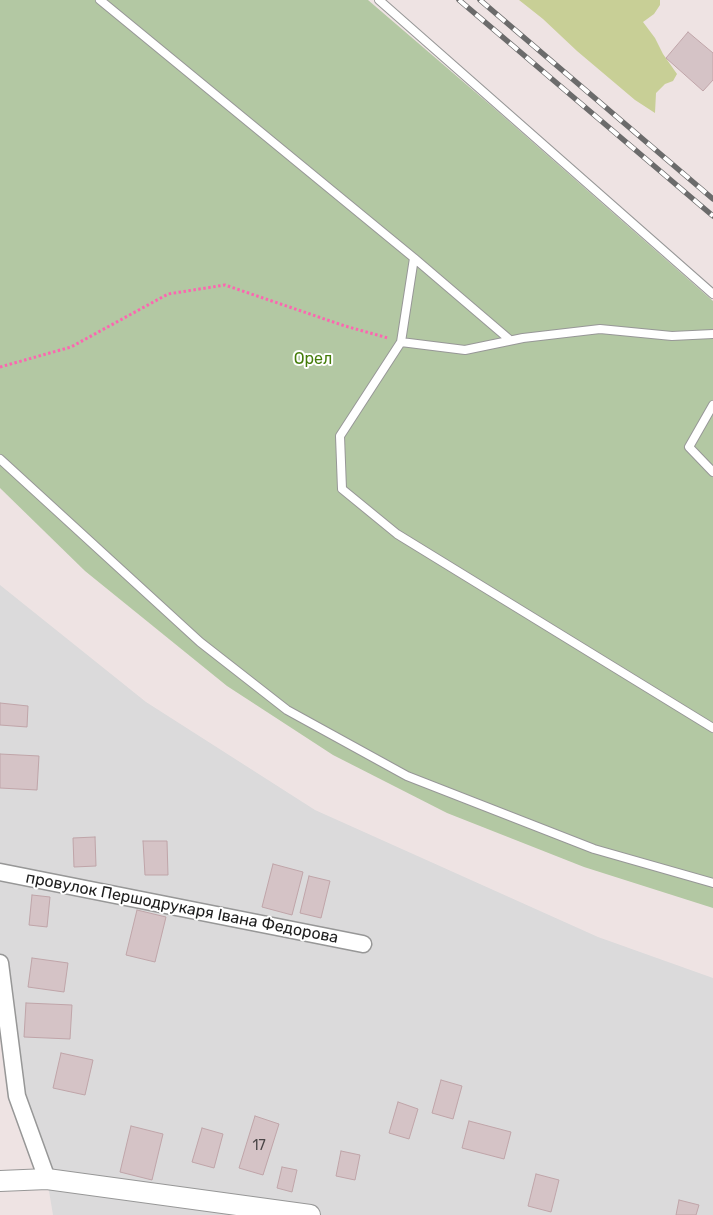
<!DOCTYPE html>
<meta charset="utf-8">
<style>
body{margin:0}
canvas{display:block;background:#eee3e3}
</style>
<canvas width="713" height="1215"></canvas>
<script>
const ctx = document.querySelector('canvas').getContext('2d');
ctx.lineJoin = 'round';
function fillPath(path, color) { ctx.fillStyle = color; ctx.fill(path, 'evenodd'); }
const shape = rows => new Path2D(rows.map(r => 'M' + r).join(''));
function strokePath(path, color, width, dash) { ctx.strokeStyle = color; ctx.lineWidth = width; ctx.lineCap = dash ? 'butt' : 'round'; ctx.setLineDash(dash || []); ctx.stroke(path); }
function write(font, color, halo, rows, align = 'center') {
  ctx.font = font + ' Rubik,sans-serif'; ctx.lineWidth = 4; ctx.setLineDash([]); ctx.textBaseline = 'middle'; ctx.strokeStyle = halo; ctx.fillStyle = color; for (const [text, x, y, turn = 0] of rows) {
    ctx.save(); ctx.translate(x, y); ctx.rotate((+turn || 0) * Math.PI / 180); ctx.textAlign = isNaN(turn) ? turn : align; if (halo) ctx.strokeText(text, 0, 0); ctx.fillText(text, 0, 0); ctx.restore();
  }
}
fillPath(shape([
 [0,585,146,702,315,810,598,937,713,978,713,1215,53,1215,47,1179,17,1096,0,963]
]), '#dbdadb');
fillPath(shape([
 [519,0,660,0,660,5,654,14,643,22,655,38,663,54,677,74,673,81,665,84,656,93,655,113,635,100,577,51,543,19]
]), '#c8cf96');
fillPath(shape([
 [0,0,368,0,495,109,713,301,713,908,584,867,447,813,333,755,227,686,85,571,0,488]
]), '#b3c8a3');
const building = shape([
 [688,32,713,53,713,80,703,91,666,58,688,32],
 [0,703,28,706,27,727,0,725,0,703],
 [0,754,39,756,37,790,0,788,0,754],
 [95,837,96,866,74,867,73,838,95,837],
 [143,841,167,841,168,875,145,875,143,841],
 [273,864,303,872,292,915,262,907,273,864],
 [309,876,330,881,321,918,300,913,309,876],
 [32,895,50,897,47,927,29,925,32,895],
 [137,910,166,917,155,962,126,955,137,910],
 [32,958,68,963,64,992,28,987,32,958],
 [26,1003,72,1005,70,1039,24,1037,26,1003],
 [61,1053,93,1060,85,1095,53,1088,61,1053],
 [441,1080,462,1086,453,1119,432,1113,441,1080],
 [398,1102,418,1109,409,1139,389,1133,398,1102],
 [255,1116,279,1124,263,1175,239,1168,255,1116],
 [469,1121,511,1132,504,1159,462,1148,469,1121],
 [131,1126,163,1134,152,1180,120,1172,131,1126],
 [202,1128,223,1134,214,1168,192,1162,202,1128],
 [341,1151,360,1155,355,1180,336,1176,341,1151],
 [282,1167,297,1170,292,1192,277,1188,282,1167],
 [536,1174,559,1180,551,1212,528,1206,536,1174],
 [679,1200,699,1205,696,1215,676,1215,679,1200]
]);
fillPath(building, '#d5c3c6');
strokePath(building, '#c0a5a9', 1);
const service = shape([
 [100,0,414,258,401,342,340,436,342,489,397,534,713,728],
 [379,0,713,294],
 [414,258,510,340],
 [401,342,465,350,523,338,600,329,672,336,713,334],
 [713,405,689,447,713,472],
 [0,459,200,642,287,710,407,776,594,849,713,883]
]);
const minor = shape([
 [0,872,363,944],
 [0,963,17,1096,47,1179]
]);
const tertiary = shape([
 [0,1181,47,1179,310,1215]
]);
strokePath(service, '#979797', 10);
strokePath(minor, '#979797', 19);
strokePath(tertiary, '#979797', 22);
strokePath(shape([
 [0,367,71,347,168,294,225,285,345,326,388,338]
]), '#fc66b0', 3, [2.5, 2.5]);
strokePath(service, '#fff', 8);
strokePath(minor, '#fff', 16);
strokePath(tertiary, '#fff', 20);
const rail = shape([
 [459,0,713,216],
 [480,0,713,199]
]);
strokePath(rail, '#6b6b6b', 5.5);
strokePath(rail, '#fff', 4, [11]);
write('14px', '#4b4647', null, [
 ["17",259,1146]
]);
write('16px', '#447c0a', '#fff', [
 ["Орел",313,359]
]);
write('16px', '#1d1d1d', '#fff', [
 ["провулок Першодрукаря Івана Федорова",182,908,11]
]);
</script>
